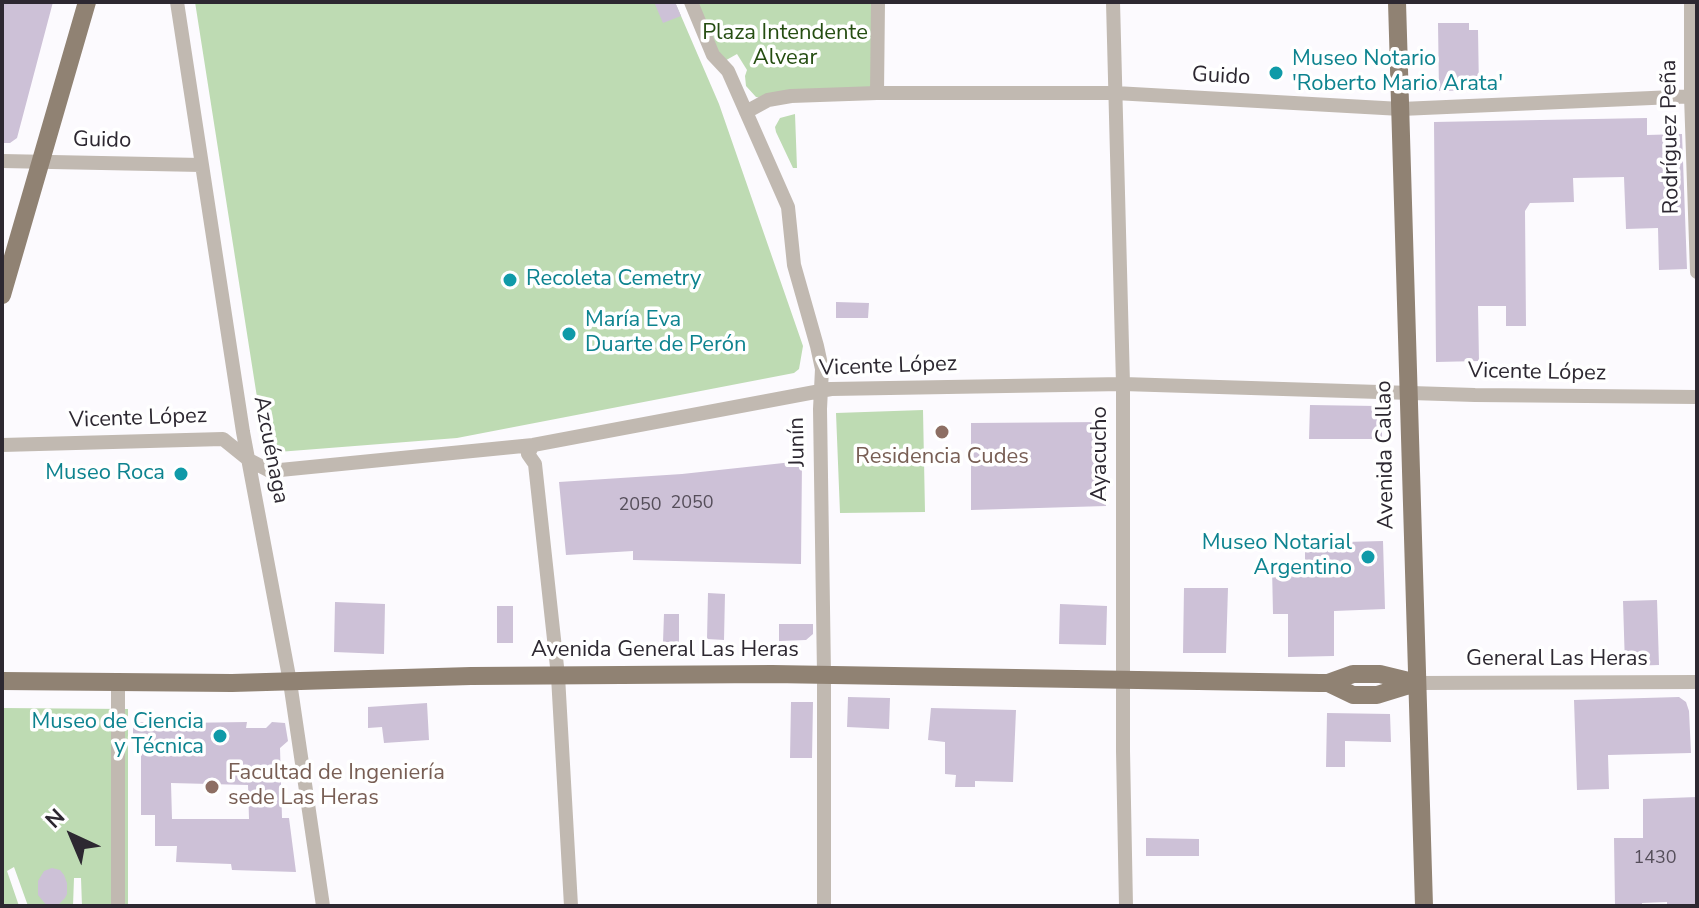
<!DOCTYPE html>
<meta charset="utf-8">
<style>
body{margin:0}
#map{position:relative;width:1699px;height:908px;overflow:hidden;background:#fcfafe;font-family:"Nunito Sans",sans-serif}
canvas{display:block}
.frame{position:absolute;inset:0;border:4px solid #2d2831;pointer-events:none}
.north{position:absolute;left:32px;top:796px;width:80px;height:80px;-webkit-text-stroke:6px #fff;paint-order:stroke;rotate:316deg;font-size:22px;font-weight:700;line-height:32px;text-align:center;color:#2d2831}
.north::after{content:'';display:block;margin:auto;width:28px;height:36px;background:#2d2831;clip-path:polygon(50% 0,100% 100%,50% 72%,0 100%)}
</style>
<div id="map">
<canvas width="1699" height="908"></canvas>
<div class="frame"></div>
<div class="north">N</div>
</div>
<script>
const ctx = document.querySelector('canvas').getContext('2d');
ctx.lineJoin = 'round';
function fillPath(path, color) { ctx.fillStyle = color; ctx.fill(path, 'evenodd'); }
const shape = rows => new Path2D(rows.map(r => 'M' + r).join(''));
function strokePath(path, color, width, dash) { ctx.strokeStyle = color; ctx.lineWidth = width; ctx.lineCap = dash ? 'butt' : 'round'; ctx.setLineDash(dash || []); ctx.stroke(path); }
function write(font, color, halo, rows, align = 'center') {
  ctx.font = font + ' "Nunito Sans",sans-serif'; ctx.lineWidth = 7; ctx.setLineDash([]); ctx.textBaseline = 'middle'; ctx.strokeStyle = halo; ctx.fillStyle = color; for (const [text, x, y, turn = 0] of rows) {
    ctx.save(); ctx.translate(x, y); ctx.rotate((+turn || 0) * Math.PI / 180); ctx.textAlign = isNaN(turn) ? turn : align; if (halo) ctx.strokeText(text, 0, 0); ctx.fillText(text, 0, 0); ctx.restore();
  }
}
fillPath(shape([
 [195,2,675,2,719,104,803,346,799,369,794,373,457,438,278,452,264,442],
 [691,2,878,2,877,88,762,98,756,97,746,86,745,76,747,70,737,54,721,63],
 [795,114,797,168,793,168,776,132,775,127,780,118],
 [923,410,925,512,840,513,836,413],
 [2,708,128,709,128,906,82,906,81,878,74,878,73,906,28,906,14,867,7,871,19,906,2,906]
]), '#bedbb3');
fillPath(shape([
 [2,2,53,2,17,138,10,143,2,143],
 [654,2,675,2,681,16,663,23],
 [1438,23,1469,23,1469,30,1478,30,1479,90,1439,91],
 [1647,118,1647,135,1682,134,1687,269,1659,270,1658,228,1626,229,1624,177,1573,178,1574,202,1530,203,1525,211,1526,326,1506,326,1506,306,1478,306,1479,361,1436,362,1434,122],
 [836,302,869,303,868,318,836,318],
 [1310,405,1376,406,1382,412,1382,439,1309,439],
 [1104,422,1106,506,971,510,971,423],
 [802,461,801,564,633,560,633,551,566,555,559,482,682,474],
 [1383,541,1385,609,1334,611,1334,656,1288,657,1288,614,1273,614,1272,567,1305,566,1305,543],
 [1184,588,1228,588,1226,653,1183,653],
 [708,593,725,594,724,640,707,639],
 [1657,600,1659,665,1625,666,1623,601],
 [335,602,385,604,384,654,334,652],
 [1060,604,1107,606,1106,645,1059,644],
 [497,606,513,606,513,643,497,643],
 [664,614,679,614,679,642,663,642],
 [779,624,813,624,813,634,806,640,779,641],
 [848,697,890,698,889,729,847,727],
 [1679,697,1686,702,1689,711,1691,753,1608,755,1609,789,1577,790,1574,700],
 [791,702,813,702,812,758,790,758],
 [427,703,429,740,384,743,382,727,368,728,368,707],
 [931,708,1016,710,1013,782,975,781,975,787,955,787,956,775,945,774,945,742,928,740],
 [1327,713,1390,714,1391,742,1345,741,1345,767,1326,767],
 [138,722,149,722,157,730,181,729,181,723,247,722,246,728,266,728,272,722,285,723,288,741,280,748,282,818,289,818,296,872,232,870,231,864,176,862,177,846,155,846,155,815,141,815,141,748,133,739,133,728],
 [171,783,248,785,249,819,172,819],
 [1697,797,1697,906,1667,906,1667,902,1642,903,1642,906,1615,906,1614,838,1643,838,1643,799],
 [1146,838,1199,839,1199,856,1146,856],
 [52,868,60,870,64,875,67,883,67,894,65,898,57,906,47,906,38,895,38,881,44,871]
]), '#cdc1d7');
strokePath(shape([
 [177,2,243,432,290,682,323,906],
 [691,2,713,55,728,71,788,207,794,265,817,346,822,369,820,409,824,674,824,906],
 [1113,2,1123,384,1123,751,1126,906],
 [1691,2,1691,96,1697,272],
 [877,93,878,2],
 [746,112,768,100,791,96,877,93,1115,93,1401,109,1697,96],
 [2,161,201,165],
 [2,445,223,439,249,460,270,471,533,445,831,389,1123,384,1475,395,1697,397],
 [533,445,528,454,535,464,558,676,571,906],
 [1417,683,1697,682],
 [118,906,118,683]
]), '#c1b9b1', 14);
strokePath(shape([
 [1397,2,1424,906],
 [2,295,87,2],
 [2,681,232,683,471,676,772,674,1320,683,1328,683,1353,674,1380,674,1417,683],
 [1328,683,1353,695,1377,695,1416,683]
]), '#908273', 18);
for (const [x, y, r, color] of [
 [1276,73,8,"#0f9aa8"],
 [510,280,8,"#0f9aa8"],
 [569,334,8,"#0f9aa8"],
 [942,432,8,"#8d6e63"],
 [181,474,8,"#0f9aa8"],
 [1368,557,8,"#0f9aa8"],
 [220,736,8,"#0f9aa8"],
 [212,787,8,"#8d6e63"]
]) { const dot = new Path2D(); dot.arc(x, y, r, 0, 2 * Math.PI); ctx.fillStyle = color; ctx.fill(dot); strokePath(dot, '#fff', 3); }
write('18px', '#554e5a', null, [
 ["2050",692,504],
 ["2050",640,506],
 ["1430",1655,859]
]);
write('22px', '#254d11', '#fff', [
 ["Plaza Intendente",785,34],
 ["Alvear",785,59]
]);
write('22px', '#0d838f', '#fff', [
 ["Museo Notario",1292,60],
 ["'Roberto Mario Arata'",1292,85],
 ["Recoleta Cemetry",526,280],
 ["María Eva",585,321],
 ["Duarte de Perón",585,346],
 ["Museo Roca",165,474,"right"],
 ["Museo Notarial",1352,544,"right"],
 ["Argentino",1352,569,"right"],
 ["Museo de Ciencia",204,723,"right"],
 ["y Técnica",204,748,"right"]
], 'left');
write('22px', '#2d2831', '#fff', [
 ["Guido",1221,77,3],
 ["Rodríguez Peña",1671,137,-91],
 ["Guido",102,141,1],
 ["Vicente López",888,367,-2],
 ["Vicente López",1537,373,1],
 ["Vicente López",138,419,-2],
 ["Junín",798,442,-91],
 ["Azcuénaga",270,450,79],
 ["Ayacucho",1101,454,-90],
 ["Avenida Callao",1386,455,-91],
 ["Avenida General Las Heras",665,651],
 ["General Las Heras",1557,660]
]);
write('22px', '#785e54', '#fff', [
 ["Residencia Cudes",942,458],
 ["Facultad de Ingeniería",228,774,"left"],
 ["sede Las Heras",228,799,"left"]
]);
</script>
